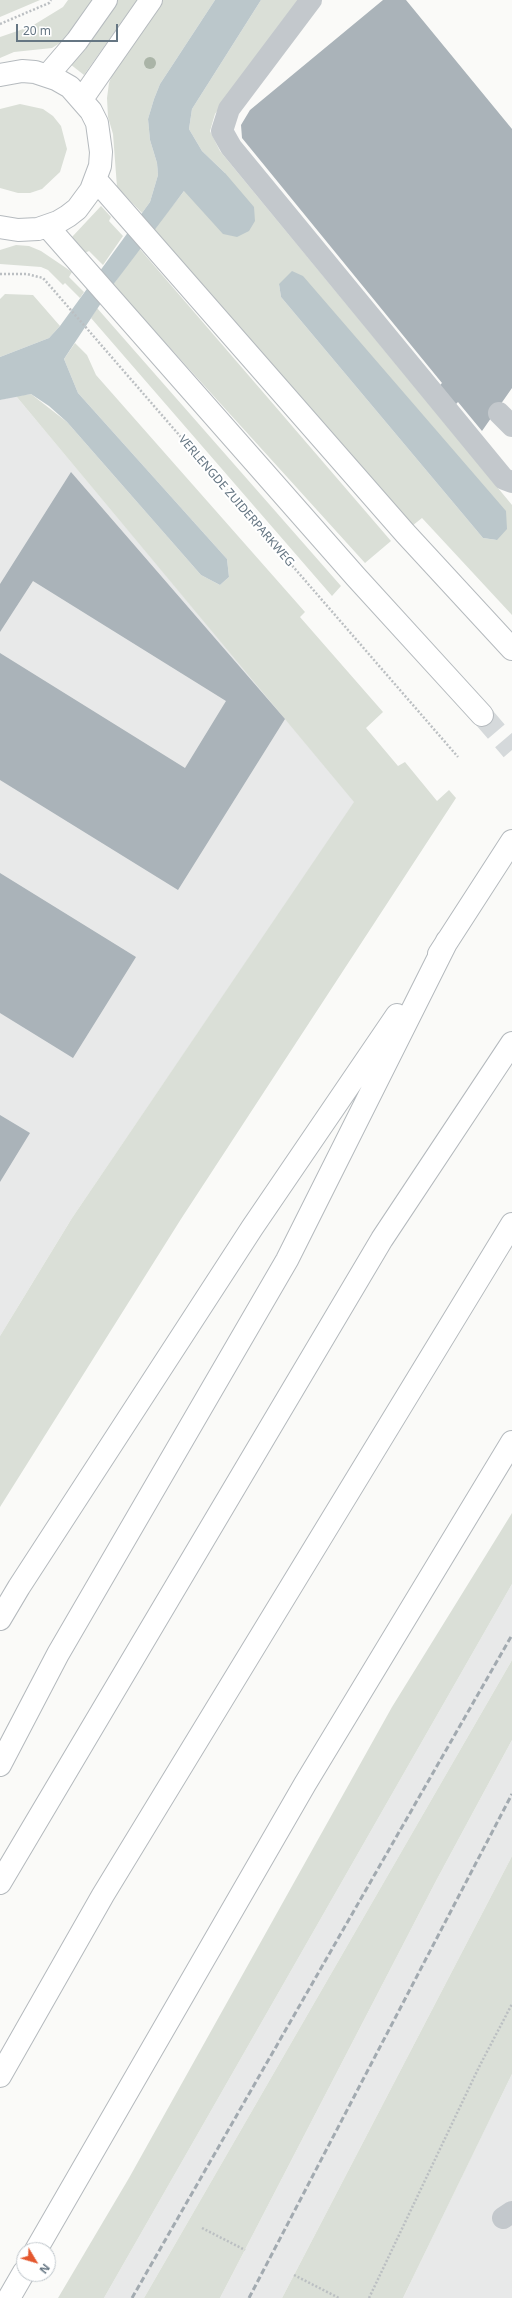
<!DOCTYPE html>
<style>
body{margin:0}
#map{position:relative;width:512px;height:2298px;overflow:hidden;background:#fafaf8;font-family:"Noto Sans",sans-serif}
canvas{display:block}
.north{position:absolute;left:16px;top:2242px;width:40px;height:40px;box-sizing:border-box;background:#fff;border:1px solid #c1c8cd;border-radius:50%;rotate:128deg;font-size:11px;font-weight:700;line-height:16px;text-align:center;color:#657683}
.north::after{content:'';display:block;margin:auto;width:14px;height:18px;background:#e4572e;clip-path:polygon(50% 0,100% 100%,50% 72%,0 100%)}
.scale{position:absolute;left:16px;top:24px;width:102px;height:18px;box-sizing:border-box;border:2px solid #657683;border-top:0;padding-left:5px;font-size:12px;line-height:14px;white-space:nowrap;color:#657683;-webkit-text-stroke:3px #fff;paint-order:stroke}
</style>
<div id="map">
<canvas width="512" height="2298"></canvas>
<div class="north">N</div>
<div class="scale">20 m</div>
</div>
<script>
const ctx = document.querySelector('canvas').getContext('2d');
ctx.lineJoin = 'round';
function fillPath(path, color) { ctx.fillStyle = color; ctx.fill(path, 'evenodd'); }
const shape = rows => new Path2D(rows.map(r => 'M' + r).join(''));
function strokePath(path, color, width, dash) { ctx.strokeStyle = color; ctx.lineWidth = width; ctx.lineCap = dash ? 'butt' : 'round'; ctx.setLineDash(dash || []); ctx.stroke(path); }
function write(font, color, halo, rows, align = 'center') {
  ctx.font = font + ' "Noto Sans",sans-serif'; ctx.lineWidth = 4; ctx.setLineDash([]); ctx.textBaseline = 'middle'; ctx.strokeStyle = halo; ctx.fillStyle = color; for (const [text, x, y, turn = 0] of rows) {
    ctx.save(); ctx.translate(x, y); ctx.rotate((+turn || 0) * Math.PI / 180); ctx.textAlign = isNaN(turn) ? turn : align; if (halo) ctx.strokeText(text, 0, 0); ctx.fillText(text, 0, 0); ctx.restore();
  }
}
fillPath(shape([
 [16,396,355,802,72,1218,0,1336,0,400],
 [512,1584,512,1660,144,2298,104,2298],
 [512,1740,512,1856,282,2298,220,2298,436,1881],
 [512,2074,512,2298,403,2298,469,2162]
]), '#e8e9e9');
fillPath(shape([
 [0,0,40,0,0,17],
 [68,0,97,0,71,36,52,48,14,52,0,58,0,37,32,26,63,7],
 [115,0,137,0,84,75,70,64],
 [161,0,215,0,160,84,154,99,148,119,150,140,157,163,158,175,150,202,142,213,117,187,113,134,108,117,107,98,109,83,114,70],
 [261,0,300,0,215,114,210,131,220,151,512,505,512,615,422,518,412,526,153,230,185,190,225,173,202,151,189,129,192,109],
 [279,284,497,540,483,538,281,297],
 [20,104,43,109,53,116,61,126,67,149,60,172,42,189,30,193,18,193,0,188,0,109],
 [101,206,111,217,109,221,123,236,103,265,89,251,85,253,72,237],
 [16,245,29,246,41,251,72,272,69,277,84,292,80,298,65,283,63,285,48,270,41,267,0,264,0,250],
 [139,248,391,541,365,563,113,285],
 [5,294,33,295,60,326,49,338,0,357,0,299],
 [97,308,341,586,332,596,91,318],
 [75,343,87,355,96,375,305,612,300,617,383,712,366,728,398,766,405,762,437,801,449,790,456,798,181,1219,0,1507,0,1336,72,1218,354,802,16,396,31,394,67,422,201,575,220,585,229,577,227,559,78,393,64,359],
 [512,1513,512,1584,104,2298,58,2298,129,2178,392,1707],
 [512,1660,512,1740,436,1881,220,2298,144,2298],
 [512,1856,512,2074,403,2298,282,2298]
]), '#dadfd7');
fillPath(shape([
 [215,0,261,0,192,109,189,129,202,151,225,173,254,207,255,221,249,231,237,237,223,234,184,191,113,285,64,359,78,393,227,559,229,577,220,585,201,575,67,422,49,406,31,394,0,400,0,357,49,338,60,326,150,202,158,175,157,163,150,140,148,119,154,99,160,84],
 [292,271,303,276,506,511,507,529,497,540,483,538,281,297,279,284]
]), '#bbc7cb');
fillPath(shape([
 [383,0,406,0,512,129,512,388,482,431,458,402,455,405,439,386,442,383,242,138,241,125,250,110],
 [71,472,285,719,178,890,0,780,0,653,185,768,226,701,33,581,0,632,0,584],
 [0,873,136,957,73,1058,0,1013],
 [0,1115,30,1133,0,1182]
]), '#aab3b9');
strokePath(shape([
 [482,715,512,750]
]), '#d5d9db', 22, [22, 11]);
const major = shape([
 [0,75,22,71,35,72,56,79,70,87,91,111,97,123,101,152,100,166,91,190,77,209,68,216,58,222,38,229,18,230,0,227],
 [47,76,77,41,106,0],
 [82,99,151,0],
 [96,180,405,533,512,649],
 [47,226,356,577,482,715]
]);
const highway = shape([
 [439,954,512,841],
 [0,1619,19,1587,252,1228,397,1015],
 [0,1765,58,1654,287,1260,447,941],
 [0,1883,382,1239,512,1043],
 [0,2076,103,1895,512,1224],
 [36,2250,305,1784,512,1442],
 [9,2298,24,2272]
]);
strokePath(major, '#b5babe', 24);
strokePath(highway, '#b4b9bd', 24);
strokePath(shape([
 [0,24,49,3,51,0],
 [0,274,27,274,43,278,57,294,458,757],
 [202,2228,245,2250],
 [294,2275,339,2298],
 [369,2298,479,2067,512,2004]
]), '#bbbfc2', 2.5, [2, 2]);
strokePath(shape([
 [311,0,229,109,222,131,231,147,504,479,512,482],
 [499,413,512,426],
 [503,2218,512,2212]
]), '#c3c8cc', 22);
strokePath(major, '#fff', 22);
strokePath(highway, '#fff', 22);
strokePath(shape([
 [132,2298,512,1635],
 [249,2298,512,1794]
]), '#a2aab0', 3, [6, 3]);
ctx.fillStyle = '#aab4a7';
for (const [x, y] of [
 [150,63]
]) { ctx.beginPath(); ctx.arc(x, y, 6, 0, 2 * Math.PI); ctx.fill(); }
write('12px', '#657683', '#fff', [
 ["VERLENGDE ZUIDERPARKWEG",236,501,49]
]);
</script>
